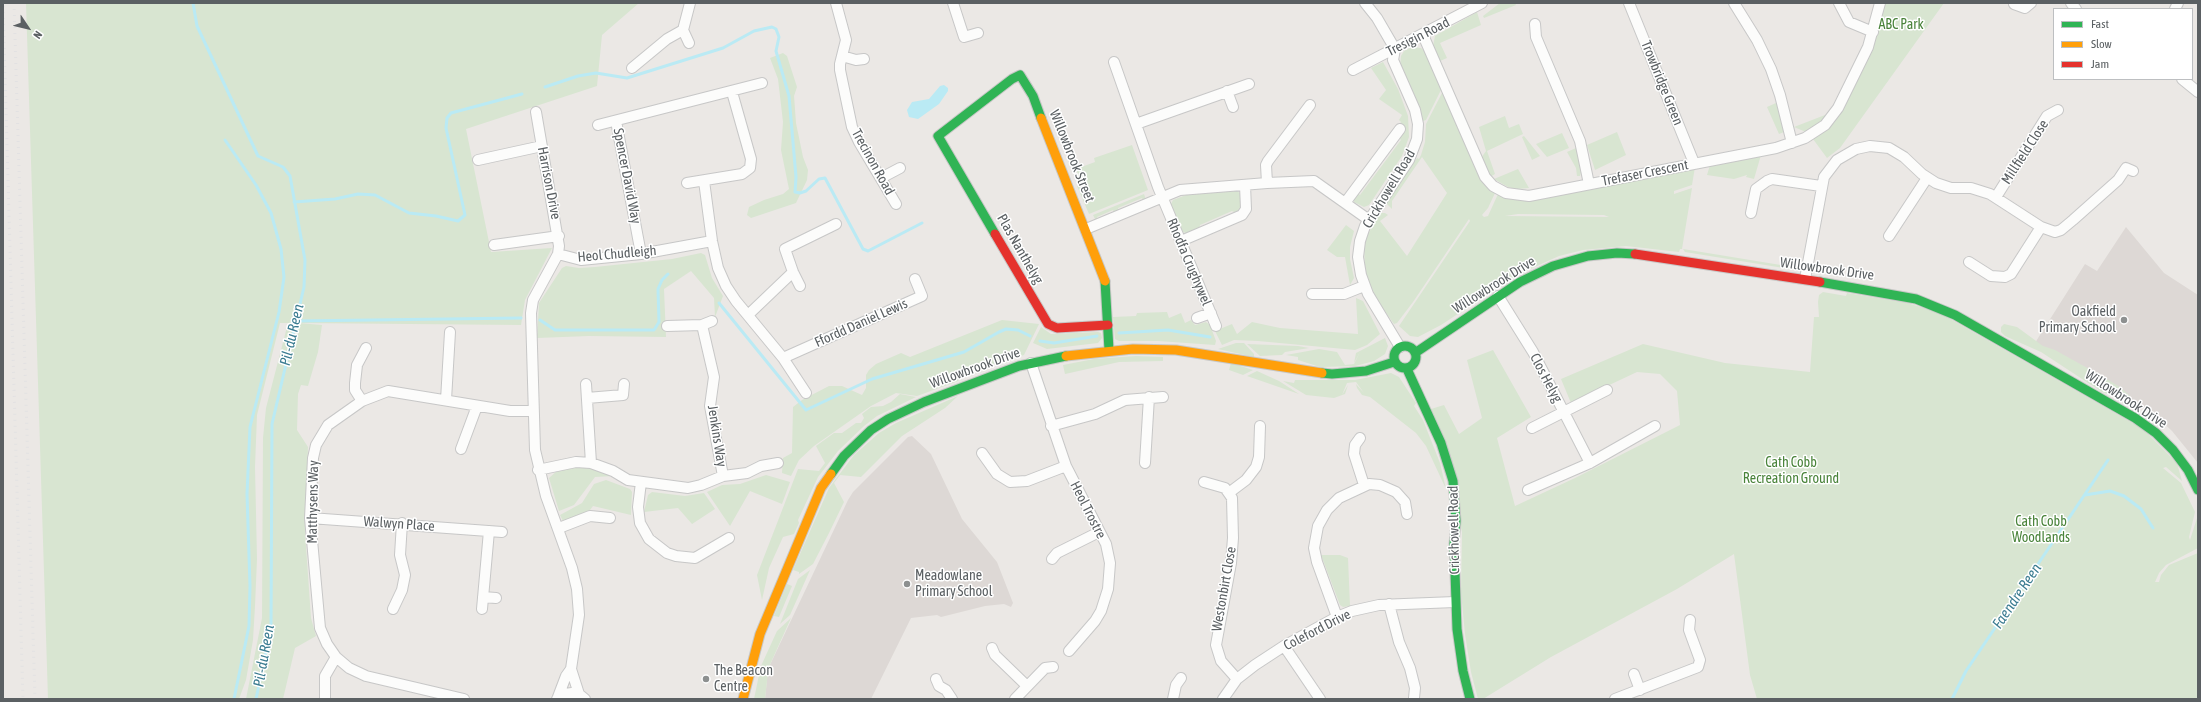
<!DOCTYPE html>
<style>
body{margin:0}
#map{position:relative;width:2201px;height:702px;overflow:hidden;background:#ebe8e5;font-family:"Asap Condensed",sans-serif}
canvas{display:block}
.frame{position:absolute;inset:0;border:4px solid #5b6063;pointer-events:none}
.legend{position:absolute;left:2053px;top:8px;width:140px;height:72px;box-sizing:border-box;background:#fff;border:1px solid #bdbfc1;margin:0;padding:5px 7px;list-style:none;font-size:12px;color:#5b6063}
.legend li{display:flex;align-items:center;gap:8px;height:20px}
.legend b{width:20px;border:1px solid #bdbfc1}
.north{position:absolute;left:8px;top:8px;width:40px;height:40px;-webkit-text-stroke:3px #fff;paint-order:stroke;rotate:125deg;font-size:11px;font-weight:700;line-height:16px;text-align:center;color:#5b6063}
.north::after{content:'';display:block;margin:auto;width:14px;height:18px;background:#5b6063;clip-path:polygon(50% 0,100% 100%,50% 72%,0 100%)}
</style>
<div id="map">
<canvas width="2201" height="702"></canvas>
<div class="frame"></div>
<ul class="legend">
<li><b style="height:5px;background:#30b455"></b>Fast</li>
<li><b style="height:5px;background:#ff9f0a"></b>Slow</li>
<li><b style="height:5px;background:#e5322d"></b>Jam</li>
</ul>
<div class="north">N</div>
</div>
<script>
const ctx = document.querySelector('canvas').getContext('2d');
ctx.lineJoin = 'round';
function fillPath(path, color) { ctx.fillStyle = color; ctx.fill(path, 'evenodd'); }
const shape = rows => new Path2D(rows.map(r => 'M' + r).join(''));
function strokePath(path, color, width, dash) { ctx.strokeStyle = color; ctx.lineWidth = width; ctx.lineCap = dash ? 'butt' : 'round'; ctx.setLineDash(dash || []); ctx.stroke(path); }
function write(font, color, halo, rows, align = 'center') {
  ctx.font = font + ' "Asap Condensed",sans-serif'; ctx.lineWidth = 3; ctx.setLineDash([]); ctx.textBaseline = 'middle'; ctx.strokeStyle = halo; ctx.fillStyle = color; for (const [text, x, y, turn = 0] of rows) {
    ctx.save(); ctx.translate(x, y); ctx.rotate((+turn || 0) * Math.PI / 180); ctx.textAlign = isNaN(turn) ? turn : align; if (halo) ctx.strokeText(text, 0, 0); ctx.fillText(text, 0, 0); ctx.restore();
  }
}
fillPath(shape([
 [2126,227,2164,273,2198,295,2198,463,2172,431,2155,415,2033,346,2085,264,2097,271],
 [912,436,931,454,962,519,997,562,1013,603,1011,607,1004,604,985,606,941,617,937,615,911,618,871,699,765,699,768,669,848,500,853,492,908,437]
]), '#ddd8d5');
fillPath(shape([
 [26,3,639,3,602,35,597,86,466,129,491,252,552,248,525,300,521,325,298,323,322,325,318,352,308,386,301,385,298,394,297,430,308,447,305,532,311,618,316,636,295,648,283,699,246,699,262,618,263,438,266,408,288,323,280,323,257,415,255,467,257,559,255,606,253,640,246,680,239,699,48,699],
 [1500,3,1515,3,1516,5,1484,18,1483,16],
 [1883,3,1944,3,1840,148,1827,158,1813,139,1829,126],
 [1477,12,1481,25,1440,43,1447,58,1440,61,1433,46,1435,36],
 [1412,47,1421,48,1427,53,1442,88,1426,120,1423,121,1414,94,1400,67,1401,56,1404,51],
 [783,53,787,56,797,87,794,96,796,123,803,157,808,170,807,180,796,203,751,218,747,215,749,207,764,200,783,194,789,189,781,150,783,122,778,79,770,58],
 [1383,62,1398,89,1408,116,1409,137,1402,156,1369,205,1364,207,1354,202,1353,199,1357,193,1360,195,1401,140,1399,138,1399,125,1401,122,1399,120,1402,115,1379,99,1386,90,1371,68],
 [1443,91,1478,173,1482,181,1495,193,1488,208,1482,215,1484,217,1488,216,1498,194,1518,198,1695,167,1692,185,1674,191,1674,194,1692,188,1682,249,1680,249,1679,252,1626,246,1583,250,1559,256,1517,275,1441,325,1418,337,1410,336,1399,326,1470,221,1469,219,1413,302,1397,323,1394,324,1377,300,1370,285,1365,271,1364,245,1367,236,1380,213,1385,213,1388,215,1380,221,1407,256,1447,193,1422,157,1392,201,1392,209,1386,203,1417,158,1419,159,1421,155,1425,142,1426,124],
 [1518,214,1604,215,1609,217,1505,216],
 [1776,103,1778,104,1784,126,1784,132,1779,134,1767,107],
 [1825,115,1827,117,1822,122,1806,132,1794,127],
 [1505,116,1509,128,1519,124,1523,134,1487,151,1495,174,1490,177,1481,158,1486,151,1479,127],
 [1617,132,1626,155,1595,170,1587,145],
 [1562,133,1569,148,1547,157,1536,144],
 [1524,136,1540,156,1532,160,1522,137],
 [1132,145,1148,190,1089,214,1077,186,1082,183,1076,169,1095,162,1094,158],
 [1576,148,1578,150,1581,172,1580,176,1577,176,1576,168,1567,152],
 [1761,155,1754,179,1746,177,1747,175,1734,179,1707,175,1710,165],
 [1518,169,1529,188,1517,189,1508,187,1494,179],
 [1237,191,1241,194,1241,210,1236,213,1232,211,1200,225,1199,229,1188,234,1183,232,1171,204,1173,200,1186,195],
 [1144,194,1146,200,1143,201,1142,198,1118,208,1119,211,1114,213,1113,210,1097,217,1098,220,1096,221,1093,215],
 [1346,225,1354,231,1350,247,1350,259,1354,278,1350,285,1345,257,1337,257,1327,250],
 [1683,249,1799,268,1796,270,1685,252],
 [701,253,705,255,712,278,723,296,715,317,714,298,691,271,664,289,666,337,589,336,537,338,539,303,562,268,566,266,579,268,595,267,672,259],
 [1823,292,1846,296,1847,293,1907,303,1938,312,2143,429,2177,463,2182,481,2166,467,2163,468,2181,483,2195,512,2189,537,2190,540,2198,515,2198,548,2166,565,2159,573,2155,582,2159,582,2161,575,2169,565,2198,553,2198,699,1757,699,1750,675,1734,554,1677,589,1551,657,1483,699,1478,699,1471,672,1465,634,1461,592,1462,532,1431,409,1444,405,1459,434,1482,418,1467,360,1493,350,1531,417,1497,438,1515,506,1575,478,1680,425,1677,391,1660,374,1637,372,1571,403,1561,379,1643,344,1725,363,1810,372,1814,317,1819,317,1818,302,1819,295],
 [1356,298,1363,301,1380,334,1367,345,1355,350,1258,341,1234,340,1222,345,1215,331,1232,324,1237,334,1252,322,1280,328,1358,334],
 [1167,312,1169,318,1181,313,1185,323,1191,320,1195,325,1206,322,1210,325,1216,341,1215,345,1158,341,1119,341,1115,339,1113,317,1136,316,1137,313],
 [1002,320,1039,324,1024,355,979,369,963,375,958,381,917,396,896,393,871,406,814,446,799,460,791,476,782,473,783,458,792,453,793,407,802,400,829,386,842,386,862,395,866,388,866,375,869,370,876,364,901,353,910,357],
 [2004,324,2017,327,2043,346,2055,350,2100,375,2120,387,2130,396,2130,399,2125,400,2102,392,2041,352,2005,336,2001,332,2001,327],
 [1041,327,1051,334,1098,332,1101,333,1102,338,1098,343,1047,349,1033,343],
 [1385,338,1388,346,1385,354,1374,361,1355,366,1320,367,1298,360,1298,357,1286,355,1319,349,1337,352,1345,365,1354,364,1360,352,1354,363,1356,353],
 [1236,343,1244,343,1254,354,1254,357,1218,349],
 [1247,344,1298,346,1309,348,1285,352,1282,355,1260,356],
 [1136,356,1163,357,1163,361,1119,362,1065,374,1063,365,1094,359],
 [1231,363,1253,370,1243,375,1229,370],
 [1257,371,1279,381,1299,394,1247,376],
 [1391,373,1399,377,1416,403,1414,406,1423,420,1440,463,1446,489,1426,446,1416,433,1370,397,1362,395,1357,388,1356,384,1364,393,1356,382,1347,383,1342,395,1348,385,1345,394,1334,398,1306,395,1283,381,1294,383,1295,380,1355,380],
 [900,394,916,397,877,416,864,426,838,451,818,477,798,520,799,523,794,534,783,537,769,568,762,600,757,575,798,469,819,471,825,463,816,446,834,433,842,433,856,423,861,423,864,418,862,414,871,407,883,406,891,402],
 [958,396,945,408,902,436,861,477,840,475,834,483,844,502,829,533,813,564,799,574,799,572,793,570,829,488,854,455,879,433,896,423],
 [584,467,597,469,613,476,595,477,574,505,559,511,549,478,558,470],
 [766,475,790,482,782,504,750,491,730,526,707,492,722,485,740,484],
 [606,480,630,489,632,492,631,515,593,506,587,514,564,523,560,515,582,503,594,484],
 [652,492,685,496,704,493,715,509,692,524,678,508,644,512,648,495],
 [1321,555,1340,555,1348,558,1350,606,1343,607,1340,605],
 [810,570,790,615,780,624,798,579],
 [787,584,792,586,779,617,774,616],
 [791,618,768,669,761,666,777,631],
 [760,670,768,672,765,699,754,699]
]), '#d8e5d1');
fillPath(shape([
 [944,85,948,88,948,91,939,104,918,119,909,117,907,110,912,102,929,99,940,86]
]), '#baeaf4');
strokePath(shape([
 [193,3,197,26,258,156,283,167,290,176,305,260,304,287,272,424,271,628,256,699],
 [545,87,578,76,596,73,627,78,723,48,754,31,772,27,776,29,779,37,776,51,789,96,796,177,795,192,800,193,806,191,819,179,825,178,863,249,868,251,922,223],
 [225,140,256,185,271,213,281,249,284,277,279,312,250,427,247,494,250,586,249,626,234,699],
 [294,202,335,199,358,194,375,195,409,213,436,216,458,221,465,215,446,128,447,118,451,113,522,94],
 [719,303,806,410,872,379,964,352,999,332,1006,329,1018,330,1030,336],
 [540,320,555,330,654,330,659,322,658,289,662,280,668,274],
 [296,321,521,318],
 [1119,333,1168,330,1210,337],
 [1040,341,1054,343,1097,336],
 [2085,495,2110,491,2124,496,2141,509,2153,528],
 [1952,699,1966,671,2108,460]
]), '#baeaf4', 3);
const street = shape([
 [836,3,846,40,840,64,840,70,852,127,859,142,896,204],
 [953,3,964,37,978,33],
 [1365,3,1377,18,1395,49],
 [1629,3,1694,163],
 [1734,3,1757,40,1771,69,1780,95,1792,143],
 [1839,3,1849,22,1873,32],
 [2071,3,2076,9],
 [2014,4,2025,8,2031,3],
 [2175,9,2178,3],
 [1535,24,1536,37,1580,141,1589,184],
 [1423,35,1485,177,1493,186,1506,193,1529,196,1776,148,1805,138,1825,125,1838,108,1868,47,1880,3],
 [689,43,683,30,690,3],
 [1395,49,1393,60,1415,110,1418,124,1417,139,1409,160,1365,226,1360,241,1358,257,1361,275,1368,294,1400,347],
 [842,56,856,60,864,59],
 [1114,62,1158,187,1216,326],
 [632,68,667,39,683,30],
 [1353,70,1482,3],
 [2182,79,2198,92],
 [1227,91,1233,107],
 [1310,105,1268,161,1266,165,1267,183,1314,181,1369,220],
 [536,112,559,246,558,254,533,300,531,313,535,450,546,496,572,568,577,589,579,615,571,669,566,676,558,697],
 [616,121,641,254],
 [1136,124,1249,84],
 [598,125,762,83],
 [478,160,542,146],
 [881,178,900,168],
 [704,181,712,241,718,268,726,286,736,301,783,358,806,393],
 [687,183,742,174,750,168,751,159,732,92],
 [1996,197,2047,116,2058,110],
 [1345,203,1400,129],
 [1751,213,1756,189,1767,181,1772,179,1821,186],
 [1086,229,1180,190,1267,183],
 [1889,236,1927,178],
 [1181,241,1242,215,1246,209,1245,185],
 [494,245,559,236],
 [558,254,581,260,641,254,712,241],
 [1969,262,1991,276,2005,277,2011,274,2041,227],
 [1805,279,1824,177,1837,160,1856,149,1870,146,1889,148,1904,157,1922,174,1936,183,1951,188,1971,188,1990,194,2041,227,2055,232,2061,230,2073,220,2118,180,2126,168,2133,171],
 [800,286,793,272,785,249,836,224],
 [1312,294,1344,294,1364,286],
 [1498,296,1533,352,1590,463],
 [748,315,793,272],
 [1197,318,1211,313],
 [702,325,714,377,710,406,723,476],
 [667,326,702,325,712,321],
 [783,358,922,296,915,279],
 [1031,363,1066,466,1106,544,1110,563,1108,589,1101,611,1095,621,1069,651],
 [586,384,591,463],
 [587,398,623,395,624,384],
 [446,400,450,332],
 [362,401,355,390,355,383,357,365,366,348],
 [1051,426,1095,414,1125,400,1163,397],
 [1532,428,1607,390],
 [1360,438,1355,445,1354,454,1364,485],
 [461,449,477,406],
 [982,453,997,474,1010,482,1027,481,1066,466],
 [1145,463,1149,397],
 [538,470,576,462,591,463,613,471,628,480,688,488,701,485,723,476,747,473,761,466,778,463],
 [641,482,638,507,640,523,649,539,667,553,676,556,695,558,729,538],
 [1204,482,1225,488,1232,498,1233,538,1231,563,1216,645,1221,661,1237,679],
 [1528,490,1590,463,1655,426],
 [1230,492,1246,480,1256,467,1259,457,1260,426],
 [310,518,502,532],
 [559,528,590,516,610,518],
 [1052,559,1057,553,1099,532],
 [483,597,496,598],
 [1389,604,1399,642,1410,668,1415,688,1414,698],
 [393,609,402,590,405,575,400,555,402,523],
 [482,609,489,531],
 [1337,617,1317,562,1314,548,1318,526,1327,510,1339,498,1369,484,1380,485,1396,492,1405,502,1407,514],
 [1284,646,1320,699],
 [992,648,995,655,1027,686],
 [571,669,579,694],
 [1634,674,1640,690],
 [936,679,939,686,946,690,952,699],
 [325,699,325,676,336,657],
 [464,699,366,676,349,668,336,657,327,644,320,628,310,518,313,458,316,445,328,425,362,401,388,391,510,411,533,411],
 [557,699,565,694,572,693,579,694,585,699],
 [1015,699,1045,668,1053,667],
 [1173,699,1176,685,1181,678],
 [1223,699,1237,679,1255,665,1284,646,1337,617,1352,611,1379,605,1455,602],
 [1615,699,1698,667,1700,660,1689,630,1690,620]
]);
const fast = shape([
 [995,234,938,136,1012,79,1020,75,1033,96,1041,118],
 [1105,281,1109,350],
 [1820,282,1916,299,1955,315,2135,418,2156,433,2173,450,2188,470,2198,490],
 '1394 357a11 11 0 1 1 22 0a11 11 0 1 1-22 0Z',
 [1415,353,1520,282,1553,266,1588,256,1617,253,1635,254],
 [1407,369,1441,443,1453,481,1456,521,1454,544,1457,629,1463,671,1470,699],
 [1322,373,1332,374,1366,371,1394,362],
 [831,474,844,456,871,430,888,419,924,402,1019,366,1066,356]
]);
const slow = shape([
 [1041,118,1105,281],
 [1066,356,1133,349,1176,350,1322,373],
 [743,699,760,634,821,488,831,474]
]);
const jam = shape([
 [995,234,1048,324,1057,328,1108,325],
 [1635,254,1820,282]
]);
strokePath(street, '#c7c7c7', 12);
strokePath(fast, '#c7c7c6', 11);
strokePath(slow, '#c7c7c6', 11);
strokePath(jam, '#c7c7c6', 11);
strokePath(street, '#fcfcfb', 10);
strokePath(fast, '#30b455', 9);
strokePath(slow, '#ff9f0a', 9);
strokePath(jam, '#e5322d', 9);
strokePath(shape([
 [14,3,35,699],
 [3,6,23,699]
]), '#e2e1e2', 3, [1, 5]);
for (const [x, y, r, color] of [
 [2124,320,4,"#8d9090"],
 [907,584,4,"#8d9090"],
 [706,679,4,"#8d9090"]
]) { const dot = new Path2D(); dot.arc(x, y, r, 0, 2 * Math.PI); ctx.fillStyle = color; ctx.fill(dot); strokePath(dot, '#fff', 1.5); }
write('14px', '#49833a', '#fff', [
 ["ABC Park",1901,25],
 ["Cath Cobb",1791,463],
 ["Recreation Ground",1791,479],
 ["Cath Cobb",2041,522],
 ["Woodlands",2041,538]
]);
write('14px', '#5b6063', '#fff', [
 ["Tresigin Road",1418,37,-27],
 ["Trowbridge Green",1662,83,68],
 ["Millfield Close",2025,152,-57],
 ["Willowbrook Street",1072,156,68],
 ["Trecinon Road",873,162,61],
 ["Trefaser Crescent",1645,173,-11],
 ["Spencer David Way",627,176,79],
 ["Harrison Drive",549,183,79],
 ["Crickhowell Road",1389,189,-59],
 ["Plas Nanthelyg",1020,249,60],
 ["Heol Chudleigh",617,254,-5],
 ["Rhodfa Crughywel",1189,262,67],
 ["Willowbrook Drive",1827,269,8],
 ["Willowbrook Drive",1494,285,-32],
 ["Ffordd Daniel Lewis",861,323,-24],
 ["Willowbrook Drive",975,368,-20],
 ["Clos Helyg",1546,378,62],
 ["Willowbrook Drive",2126,399,33],
 ["Jenkins Way",717,436,81],
 ["Matthysens Way",313,502,-89],
 ["Heol Trostre",1088,510,63],
 ["Walwyn Place",399,524,4],
 ["Crickhowell Road",1454,530,-91],
 ["Westonbirt Close",1224,589,-80],
 ["Coleford Drive",1317,630,-27]
]);
write('14px', '#5b6063', '#fff', [
 ["Oakfield",2116,312,"right"],
 ["Primary School",2116,328,"right"],
 ["Meadowlane",915,576],
 ["Primary School",915,592],
 ["The Beacon",714,671],
 ["Centre",714,687]
], 'left');
write('italic 15px', '#3b7c91', '#fff', [
 ["Pil-du Reen",292,335,-77],
 ["Faendre Reen",2017,596,-56],
 ["Pil-du Reen",264,656,-80]
]);
</script>
